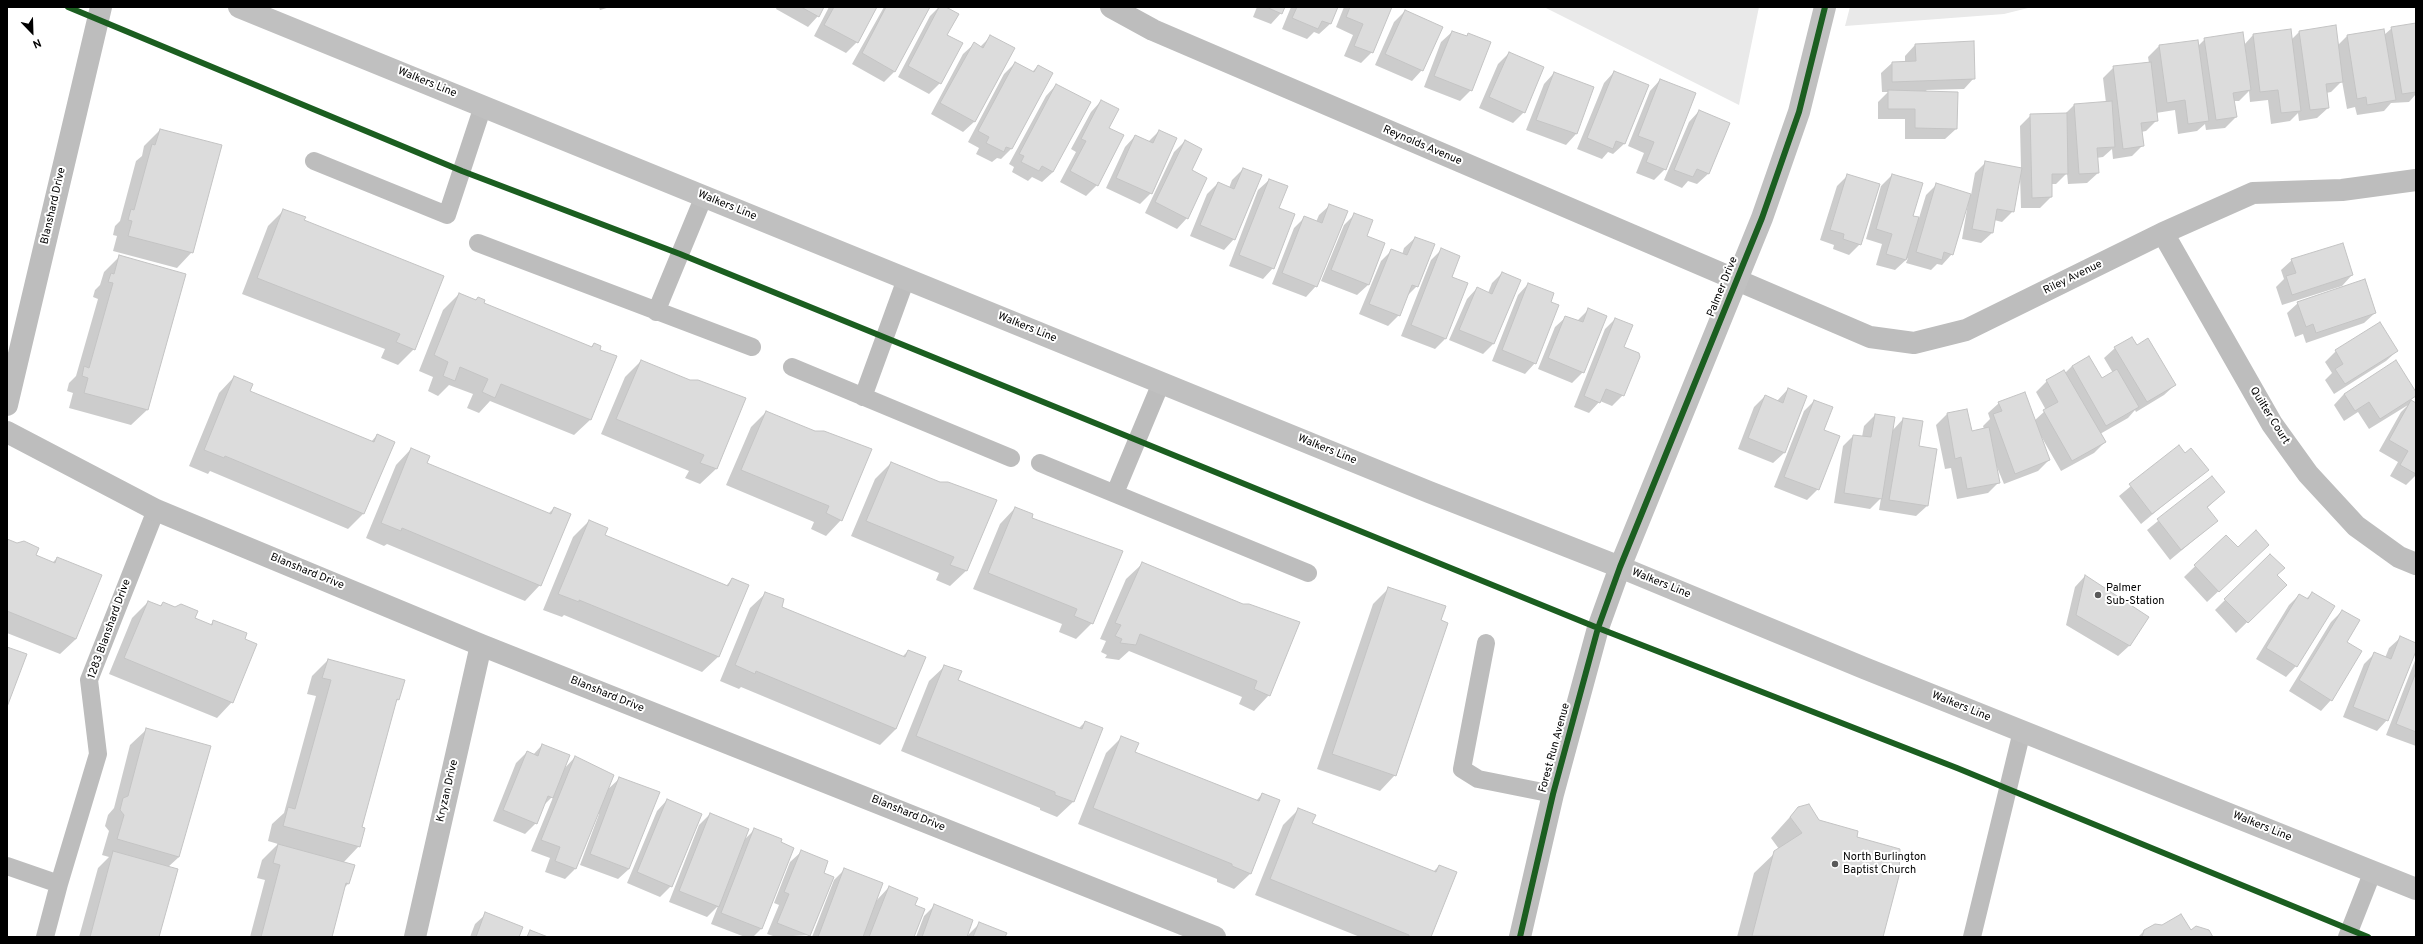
<!DOCTYPE html>
<style>
body{margin:0}
#map{position:relative;width:2423px;height:944px;overflow:hidden;background:#fff;font-family:Overpass,sans-serif}
canvas{display:block}
.frame{position:absolute;inset:0;border:8px solid #000;pointer-events:none}
.north{position:absolute;left:12px;top:12px;width:40px;height:40px;-webkit-text-stroke:3px #fff;paint-order:stroke;rotate:157deg;font-size:11px;font-weight:700;line-height:16px;text-align:center;color:#000}
.north::after{content:'';display:block;margin:auto;width:14px;height:18px;background:#000;clip-path:polygon(50% 0,100% 100%,50% 72%,0 100%)}
</style>
<div id="map">
<canvas width="2423" height="944"></canvas>
<div class="frame"></div>
<div class="north">N</div>
</div>
<script>
const ctx = document.querySelector('canvas').getContext('2d');
ctx.lineJoin = 'round';
function fillPath(path, color) { ctx.fillStyle = color; ctx.fill(path, 'evenodd'); }
const shape = rows => new Path2D(rows.map(r => 'M' + r).join(''));
function strokePath(path, color, width, dash) { ctx.strokeStyle = color; ctx.lineWidth = width; ctx.lineCap = dash ? 'butt' : 'round'; ctx.setLineDash(dash || []); ctx.stroke(path); }
function write(font, color, halo, rows, align = 'center') {
  ctx.font = font + ' Overpass,sans-serif'; ctx.lineWidth = 4; ctx.setLineDash([]); ctx.textBaseline = 'middle'; ctx.strokeStyle = halo; ctx.fillStyle = color; for (const [text, x, y, turn = 0] of rows) {
    ctx.save(); ctx.translate(x, y); ctx.rotate((+turn || 0) * Math.PI / 180); ctx.textAlign = isNaN(turn) ? turn : align; if (halo) ctx.strokeText(text, 0, 0); ctx.fillText(text, 0, 0); ctx.restore();
  }
}
fillPath(shape([
 [1544,7,1759,7,1739,105],
 [1850,7,2032,7,2004,14,1845,26]
]), '#e9e9e9');
fillPath(shape([
 [599,7,610,7,600,10],
 [777,7,823,7,818,16,808,27,776,9],
 [829,7,875,7,857,42,846,53,814,36],
 [884,7,929,7,895,71,884,82,852,64],
 [939,7,944,7,946,36,940,83,929,94,898,77,930,16],
 [1257,7,1284,7,1281,13,1271,24,1253,17],
 [1291,7,1337,7,1330,24,1319,34,1314,32,1307,39,1282,29],
 [1344,7,1391,7,1372,52,1361,63,1344,56,1353,35,1336,27],
 [1405,11,1422,70,1412,81,1375,65,1394,22],
 [2416,24,2416,94,2409,102,2391,103,2384,111,2357,115,2355,107,2347,109,2342,81,2331,92,2326,93,2328,108,2317,118,2299,121,2298,113,2290,121,2271,124,2268,100,2250,102,2249,91,2239,101,2233,101,2236,117,2225,128,2206,130,2205,124,2197,131,2178,134,2175,110,2156,113,2157,120,2146,131,2141,132,2143,145,2132,156,2113,159,2112,149,2103,157,2096,158,2098,173,2087,183,2068,184,2067,173,2056,184,2051,184,2051,197,2040,208,2021,208,2020,175,2013,211,2002,222,1994,220,1992,233,1981,243,1962,239,1968,203,1952,254,1942,265,1937,264,1931,270,1906,263,1908,258,1895,270,1876,265,1882,244,1866,239,1881,186,1892,175,1912,216,1919,218,1926,195,1937,184,1971,195,1975,173,1986,162,2021,168,2020,126,2031,115,2065,114,2074,105,2106,103,2103,78,2114,67,2149,63,2148,57,2159,46,2197,41,2198,46,2205,39,2244,45,2253,35,2292,39,2299,32,2337,46,2347,36,2384,35,2392,28],
 [1452,32,1466,37,1468,34,1471,90,1460,101,1424,87,1441,42],
 [991,36,1014,49,974,122,963,132,931,114,963,54,974,44,980,47],
 [1915,45,1974,78,1964,89,1926,90,1956,129,1945,139,1905,139,1905,119,1878,119,1878,102,1888,92,1882,92,1881,73,1892,63,1905,62,1905,56],
 [1509,53,1524,112,1513,123,1479,108,1498,64],
 [1015,63,1032,72,1038,66,1011,149,1001,159,997,158,992,162,976,154,979,148,968,142,1004,74],
 [1614,72,1624,144,1613,154,1608,152,1602,159,1577,149,1604,83],
 [1554,73,1593,88,1576,134,1566,145,1526,130,1544,84],
 [1660,80,1665,169,1654,180,1636,173,1644,153,1628,146,1650,91],
 [1056,85,1053,172,1042,182,1032,177,1028,181,1012,172,1014,167,1009,164,1046,96],
 [1101,101,1108,129,1097,185,1086,196,1060,182,1076,152,1071,149,1091,112],
 [1699,111,1708,174,1697,184,1688,181,1682,188,1664,180,1689,122],
 [160,130,192,252,177,268,113,251,117,236,113,235,115,226,120,221,136,161,142,156,144,146],
 [1159,131,1151,193,1140,204,1106,188,1125,147,1135,136,1148,142],
 [1185,141,1190,171,1187,218,1177,229,1145,213,1174,152],
 [1243,169,1234,239,1224,250,1190,236,1207,194,1218,183,1229,188,1232,180],
 [1848,175,1860,244,1849,255,1833,249,1834,245,1820,240,1837,186],
 [1269,180,1278,209,1273,268,1263,279,1229,266,1258,190],
 [1330,205,1316,286,1306,297,1272,284,1294,228,1305,217,1316,222,1319,215],
 [284,210,303,221,414,349,398,365,381,358,385,349,242,294,268,226],
 [1355,214,1366,237,1384,244,1368,285,1357,295,1321,281,1344,225],
 [1415,238,1417,286,1406,297,1399,315,1388,326,1359,314,1381,261,1391,251,1402,255,1404,248],
 [1441,250,1451,278,1445,339,1435,349,1401,336,1431,260],
 [119,257,184,275,147,410,131,425,69,408,73,393,67,391,69,383,76,376,98,299,93,297,95,290,100,285,104,272],
 [2292,260,2352,275,2342,286,2282,305,2276,287,2284,279,2281,270],
 [1502,273,1494,343,1483,354,1449,340,1467,299,1477,288,1488,293,1492,283],
 [1528,284,1535,363,1525,374,1492,361,1518,295],
 [459,294,475,301,478,298,482,304,591,347,594,344,598,350,615,357,590,420,574,435,490,401,479,413,467,408,473,394,449,385,438,396,428,391,433,377,419,371,443,310],
 [2298,303,2375,313,2364,323,2306,343,2303,334,2295,337,2287,313],
 [1589,309,1583,372,1572,383,1538,369,1555,327,1566,317,1577,321],
 [1615,319,1623,395,1612,406,1600,401,1589,413,1574,407,1605,329],
 [2136,346,2175,385,2164,395,2136,412,2135,410,2128,418,2100,434,2105,442,2094,453,2061,471,2041,436,2049,460,2038,471,2004,484,1994,460,1999,482,1988,493,1957,499,1951,468,1945,469,1936,425,1947,414,1966,411,1971,432,1984,429,1983,426,1990,419,1988,413,1999,403,2034,421,2046,410,2036,392,2047,381,2065,373,2072,366,2101,379,2113,373,2104,358,2115,348],
 [2336,351,2397,351,2386,361,2334,394,2325,380,2332,373,2325,362],
 [641,361,690,381,745,399,716,469,700,484,685,478,689,471,601,434,625,377],
 [234,377,249,392,371,442,377,435,364,513,348,529,210,471,208,474,189,466,219,393],
 [1788,389,1806,396,1784,453,1773,463,1738,449,1754,407,1765,396,1777,401],
 [2344,394,2416,394,2410,401,2416,404,2416,475,2406,485,2390,476,2398,462,2379,451,2401,412,2408,405,2369,429,2358,412,2344,421,2334,405],
 [1814,401,1823,430,1818,489,1807,500,1774,487,1804,411],
 [766,412,841,520,826,536,811,529,814,522,726,485,751,427],
 [1875,415,1892,431,1903,419,1917,447,1927,506,1916,516,1879,510,1881,498,1870,509,1834,503,1843,446,1853,436,1862,437,1864,426],
 [2179,446,2185,454,2207,469,2141,524,2119,496],
 [411,449,426,464,548,514,554,508,540,585,525,601,387,544,384,546,366,538,396,465],
 [891,463,940,483,995,501,966,571,950,586,936,580,939,573,851,536,875,479],
 [2212,477,2224,492,2207,508,2217,521,2170,560,2147,530],
 [1015,508,1092,623,1076,639,1059,632,1062,624,973,589,1000,524],
 [589,521,604,535,726,586,732,579,748,586,718,657,702,672,564,615,562,617,543,610,573,537],
 [2226,536,2238,548,2257,555,2207,602,2184,577],
 [7,540,52,563,57,558,76,639,60,654,7,633],
 [2270,555,2276,575,2285,585,2236,633,2215,610],
 [1142,564,1243,605,1269,695,1254,711,1239,704,1242,697,1129,651,1119,660,1105,658,1107,655,1101,652,1106,641,1100,639,1126,579],
 [2085,576,2147,617,2129,646,2118,656,2066,625,2075,587],
 [1389,588,1440,621,1395,775,1380,791,1317,769,1373,604],
 [766,593,780,607,902,657,908,651,925,658,896,729,880,745,741,687,739,689,720,681,750,608],
 [2312,593,2296,666,2286,677,2256,659,2289,605,2299,595,2306,599],
 [148,602,159,607,163,603,210,625,214,621,232,702,217,718,109,674,132,618],
 [2342,611,2345,642,2331,700,2321,711,2289,691,2331,622],
 [2400,638,2416,644,2416,648,2387,720,2377,731,2343,717,2364,664,2374,654,2385,658,2389,648],
 [2416,658,2416,746,2386,735],
 [328,660,399,699,394,703,360,828,359,846,343,863,348,884,344,888,331,937,250,937,265,880,257,878,262,860,278,844,268,841,272,824,284,813,316,696,307,694,312,676],
 [945,666,957,680,1078,729,1085,722,1073,802,1057,817,1040,810,1040,808,901,751,929,681],
 [146,730,179,857,168,867,158,937,79,937,98,868,109,857,102,855,109,831,105,826,108,815,114,808,130,745],
 [1122,737,1134,752,1256,801,1262,794,1279,801,1250,874,1234,889,1217,882,1217,879,1078,824,1106,753],
 [542,745,563,770,575,757,606,791,620,778,629,869,618,879,580,865,599,814,597,813,575,869,565,879,545,872,550,858,531,851,554,795,542,807,536,823,525,834,493,821,516,763,527,752,533,755],
 [667,800,671,886,660,897,627,883,657,811],
 [1798,808,1818,821,1855,838,1898,876,1882,937,1737,937,1754,873,1779,849,1771,838],
 [1299,809,1311,824,1433,872,1439,866,1430,937,1360,937,1255,895,1283,825],
 [710,814,743,841,755,829,793,848,761,929,753,937,745,937,711,924,718,906,707,917,669,902,699,825],
 [801,852,822,873,810,935,776,937,767,934,779,905,774,903,790,862],
 [845,869,876,901,889,887,913,906,913,937,812,937,834,880],
 [935,905,966,937,979,924,1004,937,916,937,924,916],
 [486,914,518,937,470,937,475,924],
 [2144,931,2190,931,2212,937,2138,937]
]), '#0003');
const building = shape([
 [801,7,824,7,819,17,801,7],
 [834,7,877,7,858,43,824,25,834,7],
 [886,7,930,7,895,72,862,53,886,7],
 [939,7,946,7,959,14,947,35,963,43,941,84,908,66,939,7],
 [1266,7,1285,7,1282,14,1266,7],
 [1297,7,1338,7,1331,24,1322,21,1318,29,1292,18,1297,7],
 [1350,7,1392,7,1373,53,1354,46,1363,24,1346,17,1350,7],
 [1405,10,1443,27,1423,71,1385,54,1405,10],
 [2416,23,2416,92,2402,94,2391,27,2416,23],
 [2336,25,2343,82,2326,84,2329,108,2310,110,2299,31,2336,25],
 [2291,29,2301,111,2281,113,2278,90,2260,92,2253,34,2291,29],
 [2384,29,2396,100,2367,105,2366,97,2357,99,2347,35,2384,29],
 [1452,31,1467,36,1468,33,1491,42,1472,91,1434,76,1452,31],
 [2243,32,2251,90,2233,93,2237,117,2216,120,2204,38,2243,32],
 [990,35,1015,48,975,122,940,103,974,42,983,48,990,35],
 [2198,40,2209,121,2188,124,2185,100,2167,103,2159,45,2198,40],
 [1974,41,1975,79,1892,82,1892,62,1916,61,1915,44,1974,41],
 [1509,52,1544,67,1525,113,1489,97,1509,52],
 [1015,62,1034,72,1038,65,1053,73,1012,149,1006,147,1004,152,986,143,989,137,978,131,1015,62],
 [2151,62,2158,121,2141,123,2144,146,2123,149,2113,66,2151,62],
 [1614,71,1649,85,1625,144,1616,141,1613,149,1587,138,1614,71],
 [1554,72,1594,87,1577,134,1536,120,1554,72],
 [1660,79,1696,93,1666,170,1646,162,1654,142,1638,136,1660,79],
 [1056,84,1091,102,1053,172,1042,166,1039,171,1021,162,1024,156,1019,154,1056,84],
 [1888,90,1958,92,1957,129,1915,128,1915,109,1888,109,1888,90],
 [1101,100,1119,109,1109,128,1124,135,1098,186,1070,171,1086,141,1081,139,1101,100],
 [2112,101,2115,147,2097,148,2099,173,2079,174,2074,104,2112,101],
 [1699,110,1730,123,1709,174,1697,169,1693,177,1674,170,1699,110],
 [2067,113,2068,174,2052,174,2052,197,2032,198,2030,114,2067,113],
 [160,129,222,145,193,253,128,236,132,221,128,220,131,209,134,210,152,144,155,145,160,129],
 [1159,130,1177,138,1152,194,1116,178,1135,135,1153,143,1159,130],
 [1185,140,1202,149,1192,170,1207,178,1188,219,1155,202,1185,140],
 [1985,161,2022,168,2014,212,1997,209,1993,233,1972,229,1985,161],
 [1243,168,1262,175,1235,240,1200,225,1218,182,1234,189,1243,168],
 [1847,174,1880,184,1861,245,1843,239,1844,234,1830,230,1847,174],
 [1892,174,1923,183,1913,216,1919,217,1906,260,1886,254,1892,234,1876,229,1892,174],
 [1269,179,1288,186,1279,208,1295,214,1274,269,1239,255,1269,179],
 [1936,183,1971,194,1953,255,1944,252,1942,260,1916,252,1936,183],
 [1329,204,1348,211,1317,287,1282,273,1304,216,1322,223,1329,204],
 [283,209,306,217,304,220,444,276,415,350,396,342,400,334,257,278,283,209],
 [1354,213,1373,220,1367,236,1385,243,1369,285,1331,270,1354,213],
 [1415,237,1435,244,1418,287,1412,285,1400,316,1369,304,1391,249,1407,255,1415,237],
 [2343,243,2353,275,2292,295,2286,276,2296,273,2291,259,2343,243],
 [1441,248,1460,256,1452,277,1468,283,1446,339,1411,325,1441,248],
 [119,255,186,274,148,410,84,393,88,378,82,376,84,366,89,368,113,283,108,282,111,273,114,274,119,255],
 [1502,272,1521,280,1494,344,1459,330,1477,287,1492,294,1502,272],
 [2365,279,2376,313,2316,333,2313,324,2306,327,2297,302,2365,279],
 [1528,283,1554,293,1551,302,1559,305,1536,364,1502,350,1528,283],
 [459,293,476,300,478,297,485,300,484,303,592,347,594,343,601,346,600,350,617,356,591,420,501,384,495,398,482,392,488,379,460,367,455,381,443,376,448,362,434,355,459,293],
 [1588,308,1607,316,1584,373,1548,358,1565,316,1583,322,1588,308],
 [1615,318,1633,325,1624,347,1639,353,1640,357,1624,396,1606,389,1600,403,1584,396,1615,318],
 [2380,322,2398,351,2345,384,2335,369,2343,364,2335,350,2380,322],
 [2132,337,2137,345,2148,338,2176,385,2147,402,2114,347,2132,337],
 [2089,356,2102,378,2117,369,2139,407,2106,426,2072,366,2089,356],
 [641,360,690,380,698,380,746,398,717,469,700,463,704,455,616,419,641,360],
 [2396,360,2416,392,2416,396,2380,419,2369,402,2355,411,2344,394,2396,360],
 [2064,370,2106,442,2072,461,2043,410,2058,402,2046,380,2064,370],
 [234,376,253,384,250,391,374,442,377,434,395,442,364,514,225,456,224,458,204,450,234,376],
 [1788,388,1807,396,1785,453,1748,438,1765,395,1783,403,1788,388],
 [2025,392,2050,460,2015,474,1993,414,2002,411,1998,402,2025,392],
 [1814,400,1833,407,1824,430,1840,436,1819,490,1784,477,1814,400],
 [2411,400,2416,403,2416,474,2400,465,2408,451,2389,440,2411,400],
 [1967,409,1972,431,1989,427,2000,483,1967,489,1961,457,1955,459,1947,413,1967,409],
 [766,411,815,431,824,431,872,449,842,521,826,513,829,506,741,470,766,411],
 [1875,414,1895,417,1882,499,1844,493,1853,435,1871,437,1875,414],
 [1903,418,1923,421,1919,446,1937,449,1928,506,1889,500,1903,418],
 [2179,445,2185,453,2191,448,2209,470,2152,514,2129,484,2179,445],
 [411,448,430,456,427,463,551,514,554,507,571,514,541,586,402,528,401,531,381,523,411,448],
 [891,462,940,482,948,482,997,500,967,571,950,565,954,557,866,521,891,462],
 [2212,476,2225,492,2207,507,2218,521,2181,550,2157,519,2212,476],
 [1015,507,1033,514,1032,518,1123,551,1093,624,1074,616,1077,609,988,573,1015,507],
 [589,520,608,528,605,535,728,586,732,578,749,585,719,657,579,600,579,602,558,594,589,520],
 [2256,530,2269,545,2219,592,2194,565,2226,535,2238,547,2256,530],
 [7,539,17,543,24,541,39,548,36,555,55,563,57,557,102,575,76,639,7,611,7,539],
 [2270,554,2285,568,2277,575,2287,585,2248,623,2224,599,2270,554],
 [1142,562,1243,604,1249,604,1300,622,1270,696,1254,689,1257,681,1140,634,1136,645,1120,643,1122,639,1115,636,1121,625,1115,623,1142,562],
 [2085,575,2149,617,2130,646,2076,615,2085,575],
 [1388,587,1446,606,1441,620,1448,623,1396,776,1332,754,1388,587],
 [765,592,784,599,782,607,905,657,908,650,926,657,896,729,756,671,755,674,735,665,765,592],
 [2312,592,2335,606,2297,667,2266,648,2299,594,2308,599,2312,592],
 [148,601,161,606,163,602,175,607,181,604,198,611,195,618,212,625,213,620,247,633,245,639,257,644,233,703,124,658,148,601],
 [2342,610,2360,620,2347,642,2362,651,2332,701,2299,680,2342,610],
 [2400,636,2416,643,2416,651,2388,721,2353,707,2374,652,2391,659,2400,636],
 [7,647,27,654,7,707,7,647],
 [328,659,405,680,399,700,397,699,362,827,365,828,360,847,283,826,288,807,295,809,331,680,322,678,328,659],
 [944,665,962,671,958,680,1082,729,1085,721,1103,728,1074,802,1055,795,1055,792,916,736,944,665],
 [2416,672,2416,732,2396,724,2416,672],
 [146,728,211,746,179,857,117,839,124,815,120,810,123,798,128,796,146,728],
 [1121,736,1139,743,1135,752,1259,801,1262,793,1280,800,1251,874,1232,866,1232,864,1093,808,1121,736],
 [542,744,570,755,553,798,548,796,537,824,503,810,527,751,538,756,542,744],
 [575,756,614,775,576,869,555,861,560,847,541,840,575,756],
 [619,777,660,792,629,869,590,854,619,777],
 [667,799,702,814,672,887,637,872,667,799],
 [1809,804,1819,820,1858,831,1857,837,1900,849,1899,876,1883,937,1752,936,1774,851,1802,833,1790,817,1798,807,1809,804],
 [1298,808,1316,815,1312,823,1436,872,1439,865,1457,872,1431,937,1409,937,1409,935,1270,879,1298,808],
 [710,813,749,829,719,907,679,891,710,813],
 [754,828,782,839,781,842,794,848,762,929,721,913,754,828],
 [278,844,355,865,349,884,346,883,332,937,261,937,280,865,273,863,278,844],
 [801,850,828,861,824,873,834,877,810,936,777,923,789,894,784,892,801,850],
 [113,851,178,869,159,937,90,937,113,851],
 [844,868,883,883,863,937,818,937,844,868],
 [889,886,918,898,915,905,925,909,914,937,869,937,889,886],
 [934,904,973,920,967,937,922,937,934,904],
 [485,912,523,927,519,937,476,937,485,912],
 [2181,914,2191,930,2196,926,2209,930,2213,937,2142,937,2144,930,2155,924,2162,925,2181,914],
 [979,922,1007,933,1005,937,973,937,979,922],
 [530,930,548,937,527,937,530,930]
]);
fillPath(building, '#dcdcdc');
strokePath(building, '#c4c4c4', 1);
strokePath(shape([
 [314,161,447,215,483,106],
 [478,243,752,347],
 [656,312,704,196],
 [792,367,1011,458],
 [863,397,906,279],
 [1040,463,1308,573],
 [1115,493,1161,383],
 [1486,643,1462,769,1478,779,1553,794],
 [7,866,59,884,98,754,89,680,156,510],
 [45,937,59,884],
 [1972,937,2022,731],
 [2347,937,2373,871]
]), '#bdbdbd', 18);
strokePath(shape([
 [1111,7,1153,30,1870,337,1914,343,1966,330,2163,233,2253,193,2342,190,2416,180],
 [2163,233,2272,424,2308,474,2356,526,2399,557,2416,564],
 [7,405,101,7],
 [7,432,156,510,481,645,1215,937],
 [415,937,481,645],
 [1520,937,1553,794,1598,628,1620,567]
]), '#bdbdbd', 22);
strokePath(shape([
 [239,7,1429,492,1620,567,1864,668,2416,889],
 [1620,567,1762,218,1799,112,1825,7]
]), '#c0c0c0', 22);
strokePath(shape([
 [68,7,462,171,680,254,1598,628,1957,768,2368,937],
 [1520,937,1553,794,1598,628,1620,567,1762,218,1799,112,1825,7]
]), '#1b5e20', 6);
for (const [x, y, r, color] of [
 [2098,595,4,"#595959"],
 [1835,864,4,"#595959"]
]) { const dot = new Path2D(); dot.arc(x, y, r, 0, 2 * Math.PI); ctx.fillStyle = color; ctx.fill(dot); strokePath(dot, '#fff', 1.5); }
write('11px', '#000', '#fff', [
 ["Walkers Line",427,83,22],
 ["Reynolds Avenue",1422,146,23],
 ["Blanshard Drive",54,206,-77],
 ["Walkers Line",727,206,22],
 ["Riley Avenue",2073,278,-26],
 ["Palmer Drive",1723,287,-68],
 ["Walkers Line",1027,328,22],
 ["Quilter Court",2269,416,58],
 ["Walkers Line",1327,450,22],
 ["Blanshard Drive",307,572,22],
 ["Walkers Line",1661,584,22],
 ["1283 Blanshard Drive",110,629,-70],
 ["Blanshard Drive",607,695,22],
 ["Walkers Line",1961,707,22],
 ["Forest Run Avenue",1555,748,-75],
 ["Kryzan Drive",448,791,-77],
 ["Blanshard Drive",908,814,22],
 ["Walkers Line",2262,827,22]
]);
write('11px', '#000', '#fff', [
 ["Palmer",2106,589],
 ["Sub-Station",2106,602],
 ["North Burlington",1843,858],
 ["Baptist Church",1843,871]
], 'left');
</script>
